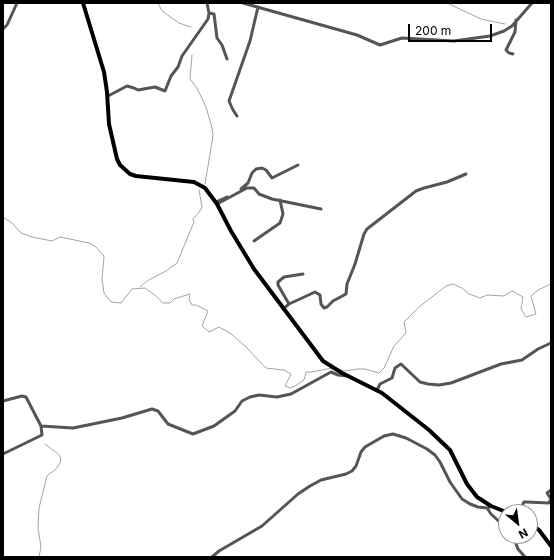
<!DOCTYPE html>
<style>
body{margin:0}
#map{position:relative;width:554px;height:560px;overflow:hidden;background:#fff;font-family:Inter,sans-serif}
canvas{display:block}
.frame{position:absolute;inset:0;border:4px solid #000;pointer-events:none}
.north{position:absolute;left:498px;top:504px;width:40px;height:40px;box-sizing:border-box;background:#fff;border:1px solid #999;border-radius:50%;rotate:151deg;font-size:11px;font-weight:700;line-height:16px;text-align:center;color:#000}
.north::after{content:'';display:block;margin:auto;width:14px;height:18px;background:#000;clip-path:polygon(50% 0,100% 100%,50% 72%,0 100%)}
.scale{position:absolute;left:408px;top:24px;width:84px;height:18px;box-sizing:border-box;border:2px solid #000;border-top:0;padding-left:5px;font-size:12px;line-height:14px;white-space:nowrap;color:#000;-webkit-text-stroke:3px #fff;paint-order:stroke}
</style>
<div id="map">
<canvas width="554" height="560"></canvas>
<div class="frame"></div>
<div class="north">N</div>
<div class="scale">200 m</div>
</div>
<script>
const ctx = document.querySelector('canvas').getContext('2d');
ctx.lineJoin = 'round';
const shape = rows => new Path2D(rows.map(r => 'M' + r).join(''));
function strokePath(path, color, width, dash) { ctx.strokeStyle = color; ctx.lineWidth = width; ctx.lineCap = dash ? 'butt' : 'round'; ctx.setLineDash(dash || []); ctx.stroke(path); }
strokePath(shape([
 [158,3,162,11,179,23,191,27],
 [447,3,481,19,505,24],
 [192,55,190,79,197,88,206,107,212,128,213,136,205,184],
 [3,217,12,223,21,233,32,237,52,241,60,237,89,243,96,247,104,256,102,279,104,293,111,302,121,303,132,289,145,288,155,295,163,303,170,303,174,299,190,294,189,299,192,305,196,305,208,311,202,326,209,332,219,327,230,333,245,346,266,368,284,370,291,374,285,386,290,388,295,386,304,380,306,372,312,372,332,368],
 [140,287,147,281,166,271,177,263,194,222,193,219,200,211,202,207,199,190],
 [338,369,345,371,357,369,365,369,379,373,384,368,394,346,406,333,404,322,419,307,446,286,453,284,462,288,469,294,480,298,487,295,504,296,512,291,523,297,521,309,526,317,536,314,531,296,538,290,551,284],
 [39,557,41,547,38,528,39,508,47,476,56,469,60,463,61,458,58,454,45,444]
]), '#a3a3a3', 1);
strokePath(shape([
 [243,3,357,35,380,45,402,38,454,41,490,36,504,31,512,26,532,3],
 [209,13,214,14,217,38,222,45,227,59],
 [3,29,7,25,17,3],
 [513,54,509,53,506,50,515,32,516,20],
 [108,96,127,86,134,88,138,90,155,87,165,91,171,76,178,67,182,56,208,19,209,13,207,3],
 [237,116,233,110,229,101,250,41,258,7],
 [241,189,248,183,252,173,256,169,262,168,266,170,272,178,298,165],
 [216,202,227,197],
 [217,204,247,188,254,188,259,194,272,199,321,209],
 [254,241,280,223,283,214,280,200],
 [289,304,278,285,278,282,284,277,303,274],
 [283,309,289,304,315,292,320,295,321,304,324,308,327,307,333,301,346,294,347,284,355,264,364,234,367,229,416,191,424,188,447,182,466,174],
 [377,390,380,384,392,378,395,368,401,364,420,382,428,384,439,385,451,383,501,364,522,360,538,349,551,343],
 [3,401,22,396,26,397,41,426,42,435,3,454],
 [41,426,73,428,122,418,152,409,158,411,168,424,193,434,214,426,235,411,242,401,250,397,259,395,277,397,291,394,331,372,338,375,347,376],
 [487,508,491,514,506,528],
 [519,512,524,502,526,502,549,503,551,499,547,493,551,490],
 [513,536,518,549,525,557],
 [212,557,219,551,262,526,298,494,310,486,321,480,346,474,352,471,356,466,361,452,365,447,384,436,393,434,406,438,427,449,435,455,440,462,450,482,462,499,470,504,478,507,488,508,491,506]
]), '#555', 3);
strokePath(shape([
 [83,3,104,72,107,92,109,124,117,159,120,165,130,174,136,176,194,182,205,188,217,204,231,231,254,269,323,361,342,373,382,393,429,430,450,450,467,484,477,497,491,506,506,512],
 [530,523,539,530,551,546]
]), '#000', 4);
</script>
